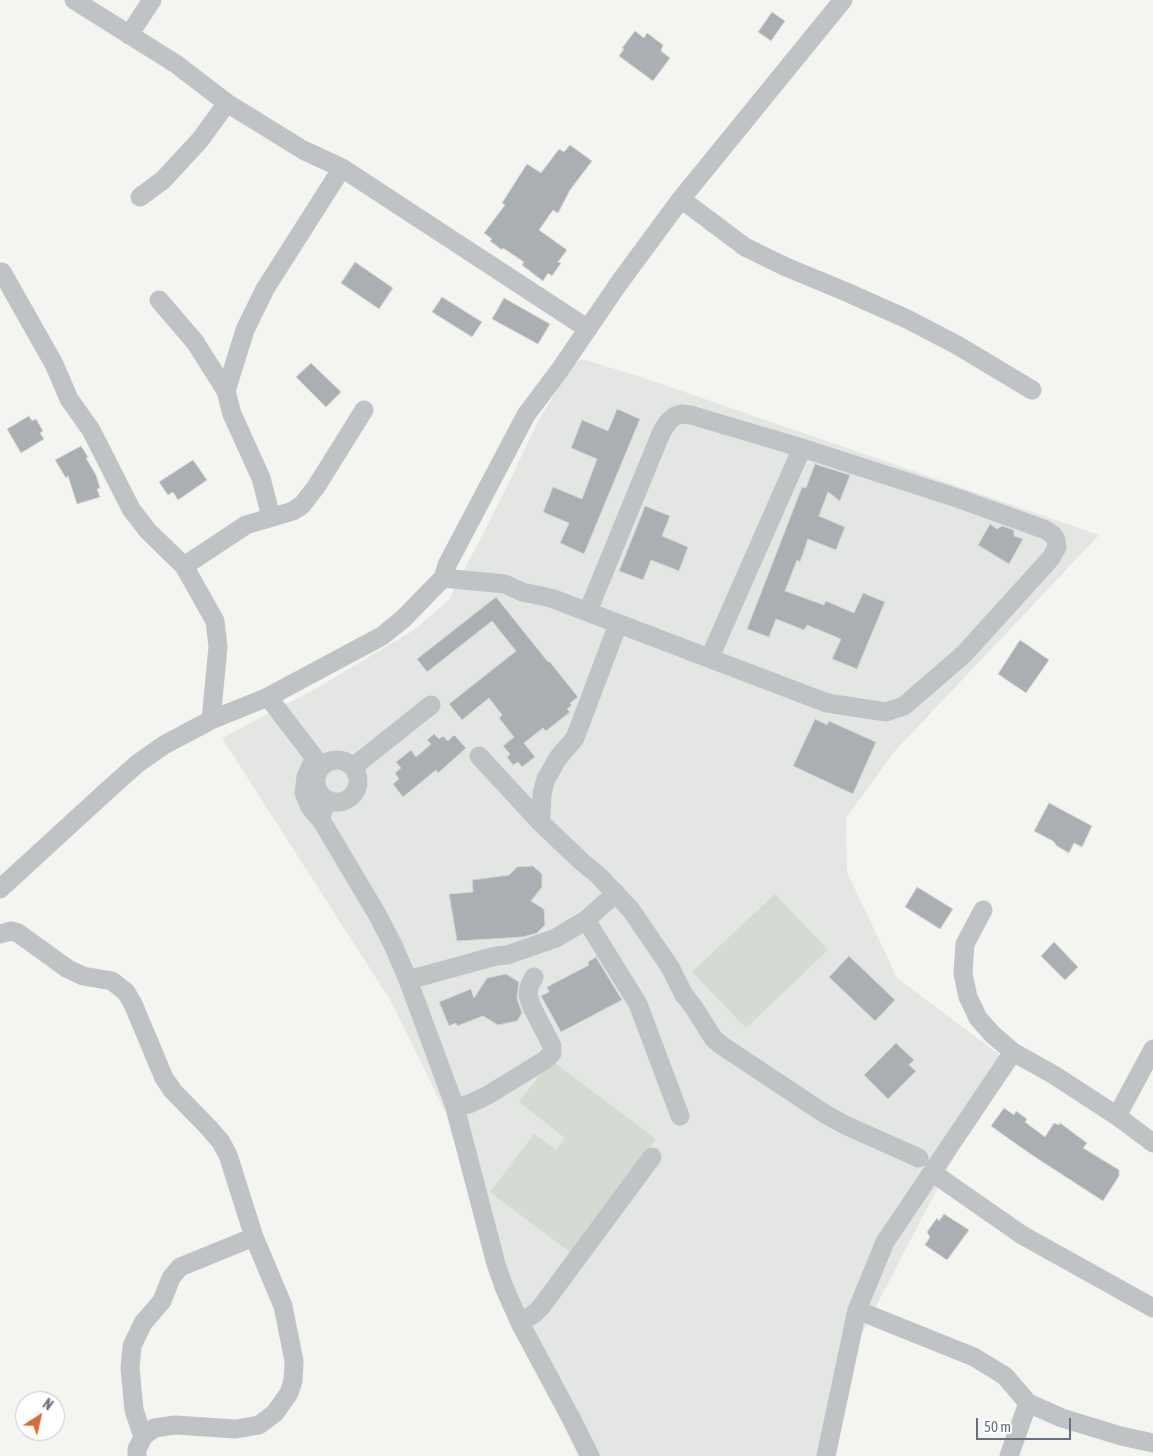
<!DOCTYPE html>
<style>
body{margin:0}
#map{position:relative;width:1153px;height:1456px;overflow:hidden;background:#f4f4f1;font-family:"Asap Condensed",sans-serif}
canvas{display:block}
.north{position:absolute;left:15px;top:1391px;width:50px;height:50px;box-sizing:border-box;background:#fff;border:1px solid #c2c6cc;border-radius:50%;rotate:35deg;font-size:14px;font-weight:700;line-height:20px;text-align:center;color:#66717f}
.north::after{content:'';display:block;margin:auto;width:18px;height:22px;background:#d36d32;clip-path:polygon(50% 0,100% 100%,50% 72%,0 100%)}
.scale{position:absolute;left:976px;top:1418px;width:95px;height:22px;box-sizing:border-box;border:2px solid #66717f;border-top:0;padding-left:6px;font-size:15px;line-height:18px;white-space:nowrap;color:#66717f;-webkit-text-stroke:4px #fff;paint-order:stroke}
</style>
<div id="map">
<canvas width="1153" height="1456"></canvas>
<div class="north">N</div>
<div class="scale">50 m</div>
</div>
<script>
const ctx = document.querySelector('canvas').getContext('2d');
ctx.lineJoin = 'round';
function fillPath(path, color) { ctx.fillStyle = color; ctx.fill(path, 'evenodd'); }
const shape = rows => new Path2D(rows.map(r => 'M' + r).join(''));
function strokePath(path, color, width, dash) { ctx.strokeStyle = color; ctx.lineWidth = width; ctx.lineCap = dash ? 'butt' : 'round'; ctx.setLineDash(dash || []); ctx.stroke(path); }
fillPath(shape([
 [582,359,641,377,1099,535,894,752,846,818,847,872,897,978,1005,1059,838,1379,822,1456,578,1456,504,1302,445,1112,392,1003,222,738,317,688,414,630,448,601,505,491,537,423,571,366]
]), '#e4e6e4');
fillPath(shape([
 [775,894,828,950,746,1028,692,972],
 [551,1060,656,1139,570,1252,490,1192,534,1134,556,1150,565,1138,519,1102]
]), '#d4dbd2');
const building = shape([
 [772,12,785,21,771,41,758,32,772,12],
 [635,31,644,38,647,33,663,45,661,51,670,58,653,81,619,56,624,49,622,48,635,31],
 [570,145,592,161,570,190,558,213,553,210,539,230,567,250,558,262,561,263,552,276,548,273,543,281,522,265,524,262,503,248,502,250,490,241,492,239,484,233,505,205,502,203,527,164,541,173,559,149,564,152,570,145],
 [355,262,393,288,379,309,341,283,355,262],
 [442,297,482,322,472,337,432,312,442,297],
 [504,298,550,324,538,344,492,319,504,298],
 [311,363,341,392,326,407,296,377,311,363],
 [617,409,640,419,584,554,560,543,569,523,543,512,553,487,582,499,597,459,571,448,582,420,608,431,617,409],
 [29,416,32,421,36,419,43,431,40,433,44,439,21,453,7,429,29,416],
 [81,446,88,457,86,458,96,475,100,488,97,489,100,497,77,504,68,476,66,478,55,460,81,446],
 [193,460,207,480,178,500,173,492,168,495,159,482,193,460],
 [815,464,850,475,840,501,828,492,819,516,845,527,836,550,808,539,800,562,797,560,785,591,824,605,826,601,854,613,863,593,885,602,857,669,832,659,841,639,807,625,804,630,776,619,769,637,747,629,802,487,806,488,815,464],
 [645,506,670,516,662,536,688,547,679,571,651,560,643,580,619,571,645,506],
 [990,524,997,529,1002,526,1014,530,1014,536,1023,539,1009,564,978,545,990,524],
 [496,597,548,662,549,661,578,697,570,703,572,705,567,709,570,712,546,731,543,728,524,743,535,757,522,767,518,762,513,765,507,757,510,754,503,746,514,737,499,718,502,715,489,698,462,720,449,704,516,651,492,621,427,672,417,659,496,597],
 [1020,640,1049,660,1026,693,998,674,1020,640],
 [815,719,827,725,829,721,876,742,853,794,793,766,815,719],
 [434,734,439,739,443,736,448,741,454,735,466,748,438,773,436,770,403,797,393,784,399,779,395,773,401,768,396,762,411,750,416,757,431,744,427,740,434,734],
 [1049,803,1092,826,1082,847,1074,843,1069,853,1057,846,1053,841,1034,831,1049,803],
 [533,866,542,874,542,887,531,901,544,909,545,925,537,933,523,937,457,941,449,894,473,892,472,880,509,875,517,867,533,866],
 [917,887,953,909,940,929,905,907,917,887],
 [1054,942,1078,967,1065,980,1041,956,1054,942],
 [849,956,895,1000,875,1021,829,977,849,956],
 [596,957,622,1000,561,1032,541,996,549,992,547,987,589,965,588,962,596,957],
 [506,974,519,982,517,998,522,1013,517,1021,498,1025,483,1016,457,1026,456,1023,449,1026,439,1002,471,989,474,998,487,978,506,974],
 [896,1043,914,1060,909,1065,916,1071,888,1099,864,1075,896,1043],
 [1004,1108,1014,1115,1016,1111,1027,1119,1025,1122,1045,1137,1054,1123,1059,1125,1060,1123,1087,1143,1083,1148,1119,1170,1119,1176,1103,1201,1032,1155,991,1126,1004,1108],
 [944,1214,969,1230,947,1260,925,1245,930,1237,927,1232,937,1218,939,1221,944,1214]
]);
fillPath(building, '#aaafb4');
strokePath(building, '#d5d6d4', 1);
strokePath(shape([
 [74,0,176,64,227,103,303,150,342,168,588,329],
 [129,35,152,0],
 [140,197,163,180,200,140,227,103],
 [681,199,745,247,786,267,844,291,907,319,957,345,1032,390],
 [2,272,54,364,69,399,91,430,131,509,148,531,184,566,215,621,218,647,211,720],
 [159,300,195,342,226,391],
 [271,517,261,478,232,414,226,391,245,330,265,289,342,168],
 [184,566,246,525,293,511,302,505,316,487,364,410],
 [443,578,505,584,522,592,551,598,827,703,886,712,904,706,964,654,1051,558,1057,547,1056,540,1053,535,1046,530,960,499,802,448,691,415,681,414,675,416,669,421,662,431,588,611],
 [710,657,802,448],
 [268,697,321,766],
 [479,756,539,821,582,862,598,875,631,910,670,967,684,995,693,1006,713,1038,721,1045,825,1114,845,1125,919,1158],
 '316 781a21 21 0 1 1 42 0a21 21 0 1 1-42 0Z',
 [311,766,306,777,304,793,310,807,321,820],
 [353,767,431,705],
 [327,801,322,813,321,820,377,914,394,947,408,980,455,1107,496,1264,504,1287,520,1323,572,1420,590,1456],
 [539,821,541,816,542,793,546,779,558,758,575,738,618,624],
 [0,889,109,789,137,764,164,745,211,720,268,697,382,636,403,619,443,578,447,565,526,415,559,371,619,283,681,199,843,0],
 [983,910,965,944,963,974,968,997,978,1018,992,1034,1013,1052,1054,1075,1117,1116,1153,1143],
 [586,920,638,1004,680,1116],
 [0,934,11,931,18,933,68,969,83,976,112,981,126,992,133,1004,164,1078,173,1091,209,1128,221,1142,228,1155,254,1237,283,1306,294,1361,293,1381,289,1393,275,1413,259,1425,236,1429,175,1425,154,1428,143,1437,137,1449,137,1456],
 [408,980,496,956,507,955,556,938,586,920,616,893],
 [455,1107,469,1104,488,1095,545,1060,552,1053,552,1046,531,1005,528,995,529,987,534,977],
 [1117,1116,1153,1049],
 [933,1173,1022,1235,1153,1308],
 [857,1310,974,1357,1005,1376,1028,1403,1062,1418,1121,1436,1153,1443],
 [520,1323,535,1313,541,1307,652,1157],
 [143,1437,134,1410,130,1368,132,1346,143,1323,162,1301,171,1278,180,1267,254,1237],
 [826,1456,857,1310,885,1242,1013,1052],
 [1009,1456,1028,1403]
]), '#c0c3c6', 19);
</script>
